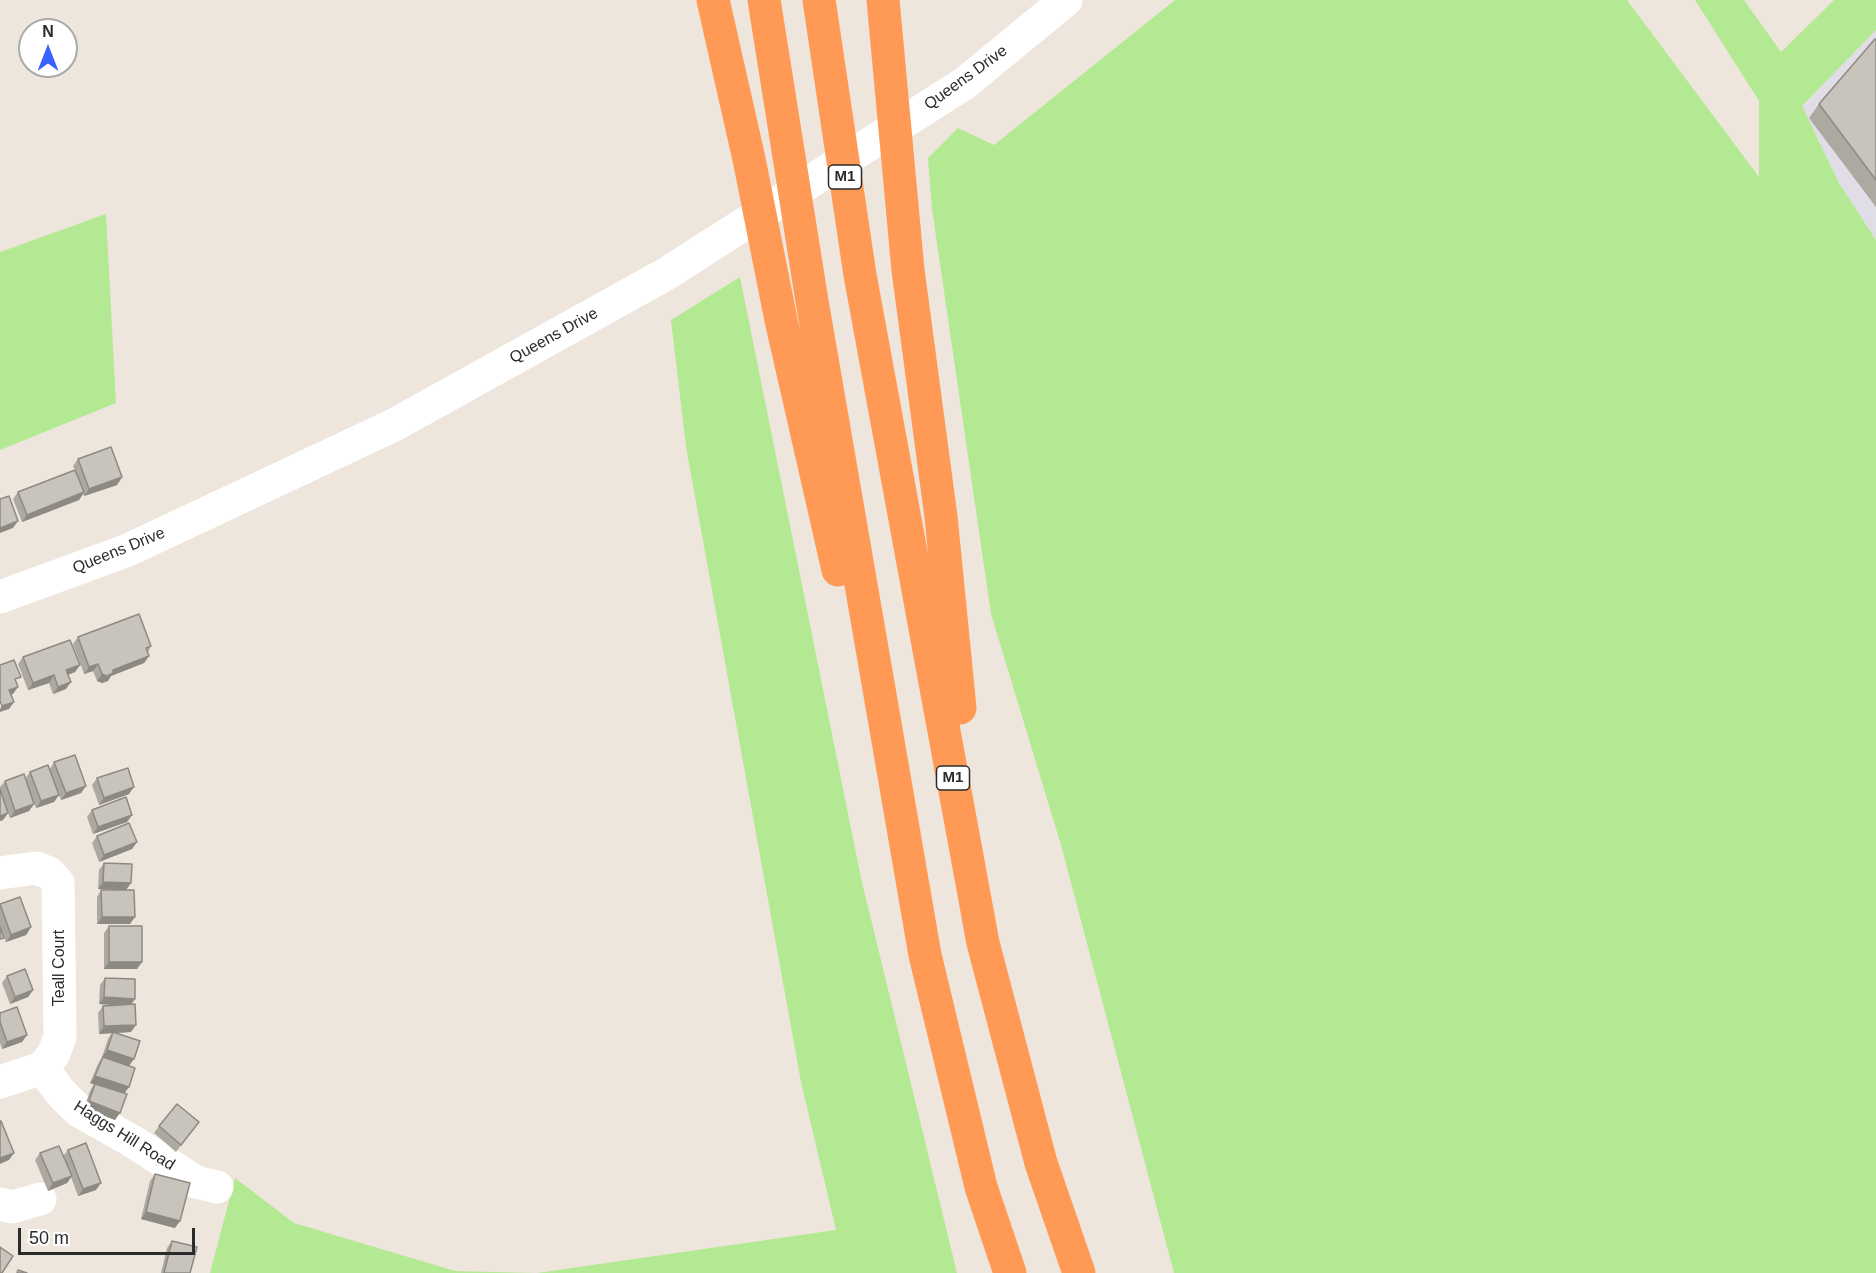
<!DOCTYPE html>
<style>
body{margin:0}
#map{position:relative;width:1876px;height:1273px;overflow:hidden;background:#eee6dc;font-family:Arial,sans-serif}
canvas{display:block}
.north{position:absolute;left:18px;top:18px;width:60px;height:60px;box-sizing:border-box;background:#fff;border:2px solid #aaa;border-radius:50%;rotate:0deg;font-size:16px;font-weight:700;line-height:24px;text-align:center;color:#2b2b2b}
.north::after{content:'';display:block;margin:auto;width:21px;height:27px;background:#3864ff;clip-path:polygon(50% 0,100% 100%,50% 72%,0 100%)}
.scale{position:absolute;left:18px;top:1228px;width:177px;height:27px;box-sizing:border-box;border:3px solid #2b2b2b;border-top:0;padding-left:8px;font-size:18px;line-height:21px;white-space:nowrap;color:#2b2b2b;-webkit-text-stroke:4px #fff;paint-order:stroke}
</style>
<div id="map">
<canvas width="1876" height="1273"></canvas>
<div class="north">N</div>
<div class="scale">50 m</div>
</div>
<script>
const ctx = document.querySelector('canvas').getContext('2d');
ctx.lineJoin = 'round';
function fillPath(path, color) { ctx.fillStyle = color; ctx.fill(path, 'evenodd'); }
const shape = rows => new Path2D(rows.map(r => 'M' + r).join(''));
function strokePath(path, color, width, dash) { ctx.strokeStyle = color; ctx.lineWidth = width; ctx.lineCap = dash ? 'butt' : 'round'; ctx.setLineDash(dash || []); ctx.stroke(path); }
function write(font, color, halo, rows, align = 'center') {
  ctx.font = font + ' Arial,sans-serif'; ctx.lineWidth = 6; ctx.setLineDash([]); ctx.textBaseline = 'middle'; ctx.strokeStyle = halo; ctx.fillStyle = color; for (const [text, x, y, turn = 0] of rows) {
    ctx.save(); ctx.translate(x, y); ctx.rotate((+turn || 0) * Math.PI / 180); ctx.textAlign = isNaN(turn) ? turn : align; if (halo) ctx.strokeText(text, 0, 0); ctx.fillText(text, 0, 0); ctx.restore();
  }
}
fillPath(shape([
 [1876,30,1876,240,1839,183,1802,106]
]), '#e0dde6');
fillPath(shape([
 [1175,0,1627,0,1759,177,1759,101,1695,0,1744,0,1781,52,1834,0,1876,0,1876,30,1802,106,1839,183,1876,240,1876,1273,1174,1273,1061,845,991,614,932,209,928,158,958,128,994,145],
 [106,214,116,403,0,450,0,252],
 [740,277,861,878,957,1273,537,1273,836,1230,801,1082,686,447,671,320],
 [235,1178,294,1223,455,1271,536,1273,210,1273]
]), '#b4e994');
strokePath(shape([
 [0,597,128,550,394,425,666,274,965,83,1066,0],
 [0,873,36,868,49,873,58,883,60,1037,53,1055,42,1068,0,1082],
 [42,1068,61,1093,79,1111,132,1141,196,1182,217,1187],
 [0,1204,12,1207,40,1199]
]), '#fff', 33);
strokePath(shape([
 [713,0,749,159,781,320,838,570],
 [764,0,812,301,925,955,981,1187,1010,1273],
 [819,0,860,275,983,943,1041,1163,1079,1273],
 [883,0,908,270,941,517,960,708]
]), '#ff9a56', 33);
fillPath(shape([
 [1876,40,1876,207,1809,118,1819,104],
 [78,459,122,477,117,485,84,496,83,494,79,500,22,522,13,499,18,492,75,470,73,466],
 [78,637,151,646,148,652,149,656,144,663,111,676,108,681,102,683,97,681,93,671,84,674,73,644],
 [23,657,80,665,75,672,68,675,66,689,53,694,49,683,28,690,18,664],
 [54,762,86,786,81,793,61,800,59,795,54,802,36,808,27,785,34,804,29,811,10,818,8,813,3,820,0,821,0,787,5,781,25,779,30,772,50,769],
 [97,778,129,794,99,805,92,785],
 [92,810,132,815,127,822,93,834,87,817],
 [97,836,137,842,132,849,99,862,92,843],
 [104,863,131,883,126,890,130,924,97,924,97,897,101,890,113,890,98,889,99,870],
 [0,904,31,927,26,935,6,942,0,927],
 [109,926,142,962,137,969,104,969,104,933],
 [7,976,33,990,28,997,10,1004,2,983],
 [105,978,135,999,131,1004,131,1032,116,1033,129,1066,125,1093,115,1120,84,1108,90,1091,94,1084,90,1083,98,1064,102,1057,108,1039,112,1033,99,1034,98,1013,103,1006,113,1005,99,1004,100,985],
 [0,1013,27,1035,22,1042,2,1049,0,1043],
 [199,1122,176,1152,154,1133,159,1126],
 [68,1150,96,1190,78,1196,71,1177,67,1183,48,1191,35,1160,40,1153,63,1156],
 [155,1174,175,1228,141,1219,150,1181],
 [172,1241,190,1273,161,1273,167,1248]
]), '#ada9a1');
fillPath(shape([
 [122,477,117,485,84,496,89,489],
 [84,492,79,500,22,522,27,515],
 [18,521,13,528,0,533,0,528],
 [149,656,144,663,111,676,108,681,102,683,97,681,102,674],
 [98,664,93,671,84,674,89,667],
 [80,665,75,672,61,677,66,670],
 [54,675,49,683,28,690,33,683],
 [71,682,66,689,53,694,58,687],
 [18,687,13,694,4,698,9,690],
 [14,702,9,709,0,712,0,709,2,706],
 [86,786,81,793,61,800,66,793],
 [134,787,129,794,99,805,104,798],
 [59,795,54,802,36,808,41,801],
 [34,804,29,811,10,818,15,811],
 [8,813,3,820,0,821,0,816],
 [132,815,127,822,93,834,98,827],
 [137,842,132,849,99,862,104,855],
 [103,882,131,883,126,890,98,889],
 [102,917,135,917,130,924,97,924],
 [31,927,26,935,6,942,11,935],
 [109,962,142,962,137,969,104,969],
 [33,990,28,997,10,1004,15,997],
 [104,997,135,999,130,1006,99,1004],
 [136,1025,131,1032,99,1034,104,1026],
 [27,1035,22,1042,2,1049,7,1042],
 [107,1050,134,1059,129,1066,102,1057],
 [95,1076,129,1087,124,1094,90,1083],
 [89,1101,120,1113,115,1120,84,1108],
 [14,1153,9,1160,0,1164,0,1158],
 [72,1176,67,1183,48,1191,53,1183],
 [101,1183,96,1190,78,1196,83,1189],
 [146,1212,180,1221,175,1228,141,1219]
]), '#8d8983');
const building = shape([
 [1875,39,1876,40,1876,180,1819,104,1875,39],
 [111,447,122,477,89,489,78,459,111,447],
 [75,470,84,492,27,515,18,492,75,470],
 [9,496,18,521,0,528,0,499,9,496],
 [139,614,151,646,146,648,149,656,113,670,113,673,107,676,102,674,98,664,89,667,78,637,139,614],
 [70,640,80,665,66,670,71,682,58,687,54,675,33,683,23,657,70,640],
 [14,660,21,677,15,679,18,687,9,690,14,702,2,706,0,701,0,665,14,660],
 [75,755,86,786,66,793,54,762,75,755],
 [48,765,59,795,41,801,30,772,48,765],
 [128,768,134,787,104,798,97,778,128,768],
 [24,774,34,804,15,811,5,781,24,774],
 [0,789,8,813,0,816,0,789],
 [126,797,132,815,98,827,92,810,126,797],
 [129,823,137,842,104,855,97,836,129,823],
 [104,863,132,864,131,883,103,882,104,863],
 [101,890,134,890,135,917,102,917,101,890],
 [20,897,31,927,11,935,0,904,20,897],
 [109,926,142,926,142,962,109,962,109,926],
 [0,927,4,938,0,939,0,927],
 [25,969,33,990,15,997,7,976,25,969],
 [105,978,135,979,135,999,104,997,105,978],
 [135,1004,136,1025,104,1026,103,1006,135,1004],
 [17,1007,27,1035,7,1042,0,1022,0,1013,17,1007],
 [113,1032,140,1041,134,1059,107,1050,113,1032],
 [103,1057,135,1068,129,1087,95,1076,103,1057],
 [95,1084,127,1094,120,1113,89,1101,95,1084],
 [177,1104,199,1122,181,1145,159,1126,177,1104],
 [0,1121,1,1121,14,1153,0,1158,0,1121],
 [86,1143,101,1183,83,1189,68,1150,86,1143],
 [59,1146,72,1176,53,1183,40,1153,59,1146],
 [155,1174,190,1183,180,1221,146,1212,155,1174],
 [172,1241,197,1247,190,1273,164,1273,172,1241],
 [0,1247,13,1256,2,1273,0,1273,0,1247],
 [18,1270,27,1273,17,1273,18,1270]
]);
fillPath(building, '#c9c4bb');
strokePath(building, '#8d8983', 1.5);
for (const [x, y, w] of [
 [845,177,33],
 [953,778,33]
]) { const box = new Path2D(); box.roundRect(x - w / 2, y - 12, w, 24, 4.5); ctx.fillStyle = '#fff'; ctx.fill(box); strokePath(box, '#2b2b2b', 1.5); }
write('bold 15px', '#2b2b2b', null, [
 ["M1",845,177],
 ["M1",953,778]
]);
write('16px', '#2b2b2b', '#fff', [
 ["Queens Drive",966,78,-36],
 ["Queens Drive",554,336,-29],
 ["Queens Drive",119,551,-22],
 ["Teall Court",60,968,-90],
 ["Haggs Hill Road",124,1136,32]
]);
</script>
